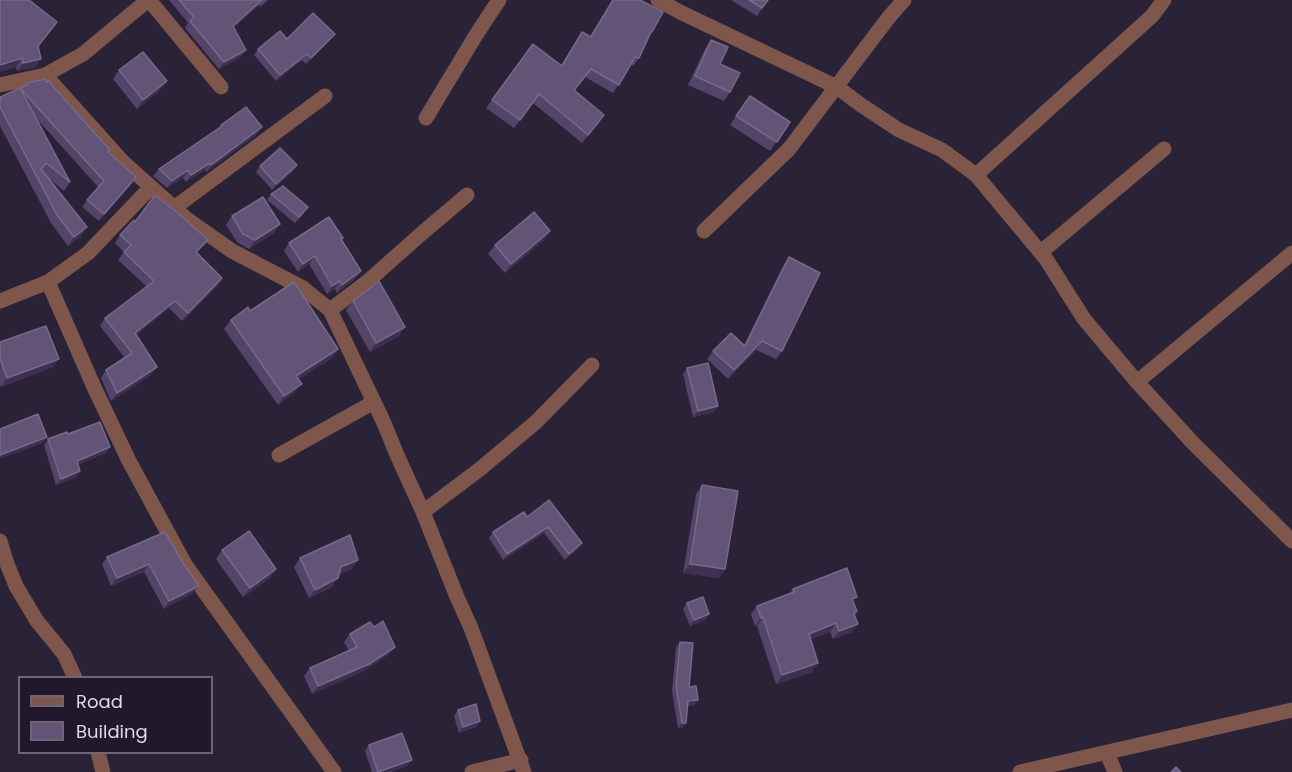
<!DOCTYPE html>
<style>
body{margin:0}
#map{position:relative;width:1292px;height:772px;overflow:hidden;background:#2a2237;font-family:Poppins,sans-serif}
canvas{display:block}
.legend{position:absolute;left:18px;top:676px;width:195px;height:78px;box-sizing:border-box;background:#21182c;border:2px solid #6d6677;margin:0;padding:8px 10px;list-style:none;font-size:18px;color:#dfdae8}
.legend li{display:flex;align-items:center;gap:12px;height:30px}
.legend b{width:30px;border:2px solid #6d6677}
</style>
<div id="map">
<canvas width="1292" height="772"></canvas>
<ul class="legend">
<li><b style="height:8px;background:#7f564c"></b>Road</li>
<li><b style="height:16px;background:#635477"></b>Building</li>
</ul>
</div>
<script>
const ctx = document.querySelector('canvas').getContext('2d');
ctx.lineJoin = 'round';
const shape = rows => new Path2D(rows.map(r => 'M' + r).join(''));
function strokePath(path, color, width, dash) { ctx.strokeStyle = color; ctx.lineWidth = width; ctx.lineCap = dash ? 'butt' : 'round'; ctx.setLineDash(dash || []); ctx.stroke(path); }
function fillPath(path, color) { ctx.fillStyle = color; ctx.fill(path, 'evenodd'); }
strokePath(shape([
 [149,0,221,87],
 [658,0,680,12,837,87,861,105,899,130,942,150,976,175,1046,259,1084,319,1137,382,1193,443,1292,541],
 [45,75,122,161,188,220,232,251,303,288,330,310,384,423,397,455,423,512,457,597,471,628,524,772],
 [0,85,45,75,83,54,148,0],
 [426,118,476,35,499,0],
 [976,175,1152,16,1164,0],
 [174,208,325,96],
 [704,231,789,149,889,17,904,0],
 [1041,252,1164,149],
 [48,282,94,387,129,461,186,566,334,772],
 [0,301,48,282,88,253,151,187],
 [330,310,367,282,421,234,467,195],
 [1137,382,1292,253],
 [279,455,374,402],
 [423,512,480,469,536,422,592,365],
 [0,541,6,561,16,586,37,621,64,654,75,678],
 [98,752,103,772],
 [1107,753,1115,772],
 [472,772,521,760],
 [1020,772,1292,710]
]), '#7f564c', 15);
fillPath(shape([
 [169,0,268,0,260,7,259,5,234,27,241,57,219,69,185,28,188,23],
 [612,0,640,0,652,32,648,39,639,58,633,66,631,65,613,93,585,77,575,90,599,123,582,143,533,103,514,128,486,108,533,44,561,65,582,32,590,36],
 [731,0,768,0,757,16],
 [57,22,38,47,41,59,35,67,17,71,16,67,0,72],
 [335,34,330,40,306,64,302,60,276,81,254,55,258,49,287,39],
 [711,40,730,92,724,101,688,85,705,49],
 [119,70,160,90,137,109,113,79],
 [46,82,57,91,110,150,108,152,131,185,99,221,82,207,98,187,37,119,70,182,64,191,48,178,81,236,68,246,51,223,0,126,0,97,25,86,27,83],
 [750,96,790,122,770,151,730,125],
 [221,125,256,135,206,172,205,170,186,182,183,178,167,188,153,176,159,169,219,128],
 [297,165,292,172,272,190,256,172,260,166],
 [271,194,304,213,295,223,267,200],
 [232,216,274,233,249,249,237,242,226,225],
 [135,222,208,240,197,253,222,278,217,286,182,321,169,308,136,335,151,375,111,401,101,378,106,370,125,358,100,326,105,318,147,287,118,260,124,252,115,243,120,235],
 [341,240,355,279,337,293,335,289,327,294,309,264,298,272,284,251,289,243],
 [544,240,505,273,488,254,495,245],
 [789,257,782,351,776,359,756,350,728,379,707,359,713,351,744,345,783,266],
 [353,301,399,336,370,352,346,310],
 [250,311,338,349,332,358,299,379,295,392,278,405,224,329,231,320],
 [0,342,53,367,1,387,0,384],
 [687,368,718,406,714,412,693,417,683,374],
 [68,434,106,453,78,464,80,471,76,477,56,485,44,445,48,439],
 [702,485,725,569,719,578,683,573,696,494],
 [549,500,578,549,565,560,544,533,503,560,489,538,493,532,527,517],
 [165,532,193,593,164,609,144,572,111,586,102,564,107,557],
 [222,550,276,569,270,578,243,597,216,559],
 [300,558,352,569,339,574,332,587,309,598,294,567],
 [793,589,854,602,854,615,852,632,833,639,830,632,811,639,812,672,776,684,757,626,755,626,751,614,757,606,789,594],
 [687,603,709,614,705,620,690,626,683,609],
 [374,627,395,647,389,654,364,671,312,694,304,676,310,668,349,651,344,642,350,634],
 [680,642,689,687,698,700,695,705,688,706,683,728,678,728,672,691,676,647],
 [458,710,480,721,476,727,459,733,454,716],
 [369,745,407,766,390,772,372,772,365,751]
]), '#54446a');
fillPath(shape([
 [262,0,259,5,228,33,233,26],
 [335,34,330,40,306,64,311,58],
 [246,50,241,57,219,69,224,62],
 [307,54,302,60,276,81,280,75],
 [22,58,16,67,0,72,0,65],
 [41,59,35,67,17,71,23,63],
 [167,81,160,90,137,109,143,100],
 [262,127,256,135,206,172,211,165],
 [210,163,205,170,186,182,191,175],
 [297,165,292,172,272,190,276,184],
 [188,170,183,178,167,188,172,181],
 [136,177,131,185,99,221,104,214],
 [280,224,274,233,249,249,255,240],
 [87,227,81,236,68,246,74,237],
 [550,231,544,240,505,273,511,264],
 [208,240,202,247,190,260,196,252],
 [315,256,309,264,298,272,303,264],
 [361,271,355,279,337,293,342,285],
 [222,278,217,286,182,321,188,313],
 [340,281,335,289,327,294,332,286],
 [175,301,169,308,129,341,135,333],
 [405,327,399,336,370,352,376,343],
 [762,341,756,350,728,379,734,370],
 [338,349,332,358,290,385,296,376],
 [59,359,53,367,1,387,7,378],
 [157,367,151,375,111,401,117,393],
 [302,384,295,392,278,405,284,396],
 [718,406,714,412,693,417,698,411],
 [47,437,43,443,0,459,0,455],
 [110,447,106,453,73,467,77,461],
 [80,471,76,477,56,485,61,479],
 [548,527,544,533,503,560,507,554],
 [582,543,578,549,565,560,569,554],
 [358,560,352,569,334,575,341,567],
 [149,564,144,572,111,586,117,578],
 [690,564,725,569,719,578,683,573],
 [276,569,270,578,243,597,250,588],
 [338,578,332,587,309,598,315,590],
 [199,586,193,593,164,609,169,601],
 [709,614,705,620,690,626,694,620],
 [763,617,757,626,755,626,761,618],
 [836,623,830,632,803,642,809,634],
 [858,624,852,632,833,639,839,631],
 [395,647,389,654,364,671,312,694,318,686],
 [818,663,812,672,776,684,782,675],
 [698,700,695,705,685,706,688,701],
 [480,721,476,727,459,733,463,727],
 [682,723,686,723,683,728,678,728],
 [412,760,407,766,390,772,378,772]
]), '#3d3050');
const building = shape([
 [0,0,29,0,57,22,38,46,41,59,23,63,22,58,0,65,0,0],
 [179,0,262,0,233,26,246,50,224,62,190,21,194,17,179,0],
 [613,0,640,0,663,12,652,32,651,32,639,58,635,57,619,85,591,69,574,90,604,115,588,135,539,94,520,120,492,100,533,44,562,66,582,32,591,37,613,0],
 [749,0,768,0,762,8,749,0],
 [313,13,335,34,311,58,307,54,280,75,258,49,280,31,287,39,313,13],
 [711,40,728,47,720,64,740,73,730,92,695,76,711,40],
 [143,52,167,81,143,100,119,70,143,52],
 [45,79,46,82,49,81,57,91,110,150,108,152,136,177,104,214,87,200,104,181,20,88,27,85,27,83,45,79],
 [20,88,70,182,46,163,41,169,87,227,74,237,57,215,0,107,0,97,20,88],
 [750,96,790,122,777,142,736,116,750,96],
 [246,107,262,127,211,165,210,163,191,175,188,170,172,181,159,169,222,126,221,125,246,107],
 [280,148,297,165,276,184,260,166,280,148],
 [283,186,308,207,299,217,271,194,283,186],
 [155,195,178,213,208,240,196,252,222,278,188,313,175,301,135,333,157,367,117,393,106,370,132,353,105,318,154,281,124,252,131,245,120,235,134,220,135,222,155,195],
 [263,197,280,224,255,240,243,234,232,216,263,197],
 [534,212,550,231,511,264,495,245,534,212],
 [329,217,343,238,341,239,361,271,342,285,340,281,332,286,315,256,303,264,289,243,329,217],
 [789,257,820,273,782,351,762,341,734,370,713,351,731,333,745,346,789,257],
 [379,281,405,327,376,343,353,301,379,281],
 [294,282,338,349,296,376,302,384,284,396,231,320,248,307,250,311,294,282],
 [46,326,59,359,7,378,0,358,0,342,46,326],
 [708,363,718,406,698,411,687,368,708,363],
 [38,414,47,437,0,455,0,429,38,414],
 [100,422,110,447,77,461,80,471,61,479,48,439,67,432,68,434,100,422],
 [702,485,738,491,725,569,690,564,702,485],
 [549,500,582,543,569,554,548,527,507,554,493,532,524,512,527,517,549,500],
 [249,531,276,569,250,588,222,550,249,531],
 [165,532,183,563,199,586,169,601,149,564,117,578,107,557,165,532],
 [350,535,358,560,341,567,338,578,315,590,300,558,350,535],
 [847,568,857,597,852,599,857,611,854,614,858,624,839,631,836,623,809,634,818,663,782,675,763,617,761,618,757,606,794,592,793,589,847,568],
 [703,597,709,614,694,620,687,603,703,597],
 [383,621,395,647,369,664,318,686,310,668,357,647,350,634,370,622,374,627,383,621],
 [680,642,693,643,689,687,696,686,698,700,688,701,686,723,682,723,676,686,680,642],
 [476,704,480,721,463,727,458,710,476,704],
 [402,733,412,760,378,772,369,745,402,733],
 [1176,767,1181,772,1171,772,1176,767]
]);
fillPath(building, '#635477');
strokePath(building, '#776989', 1.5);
</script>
